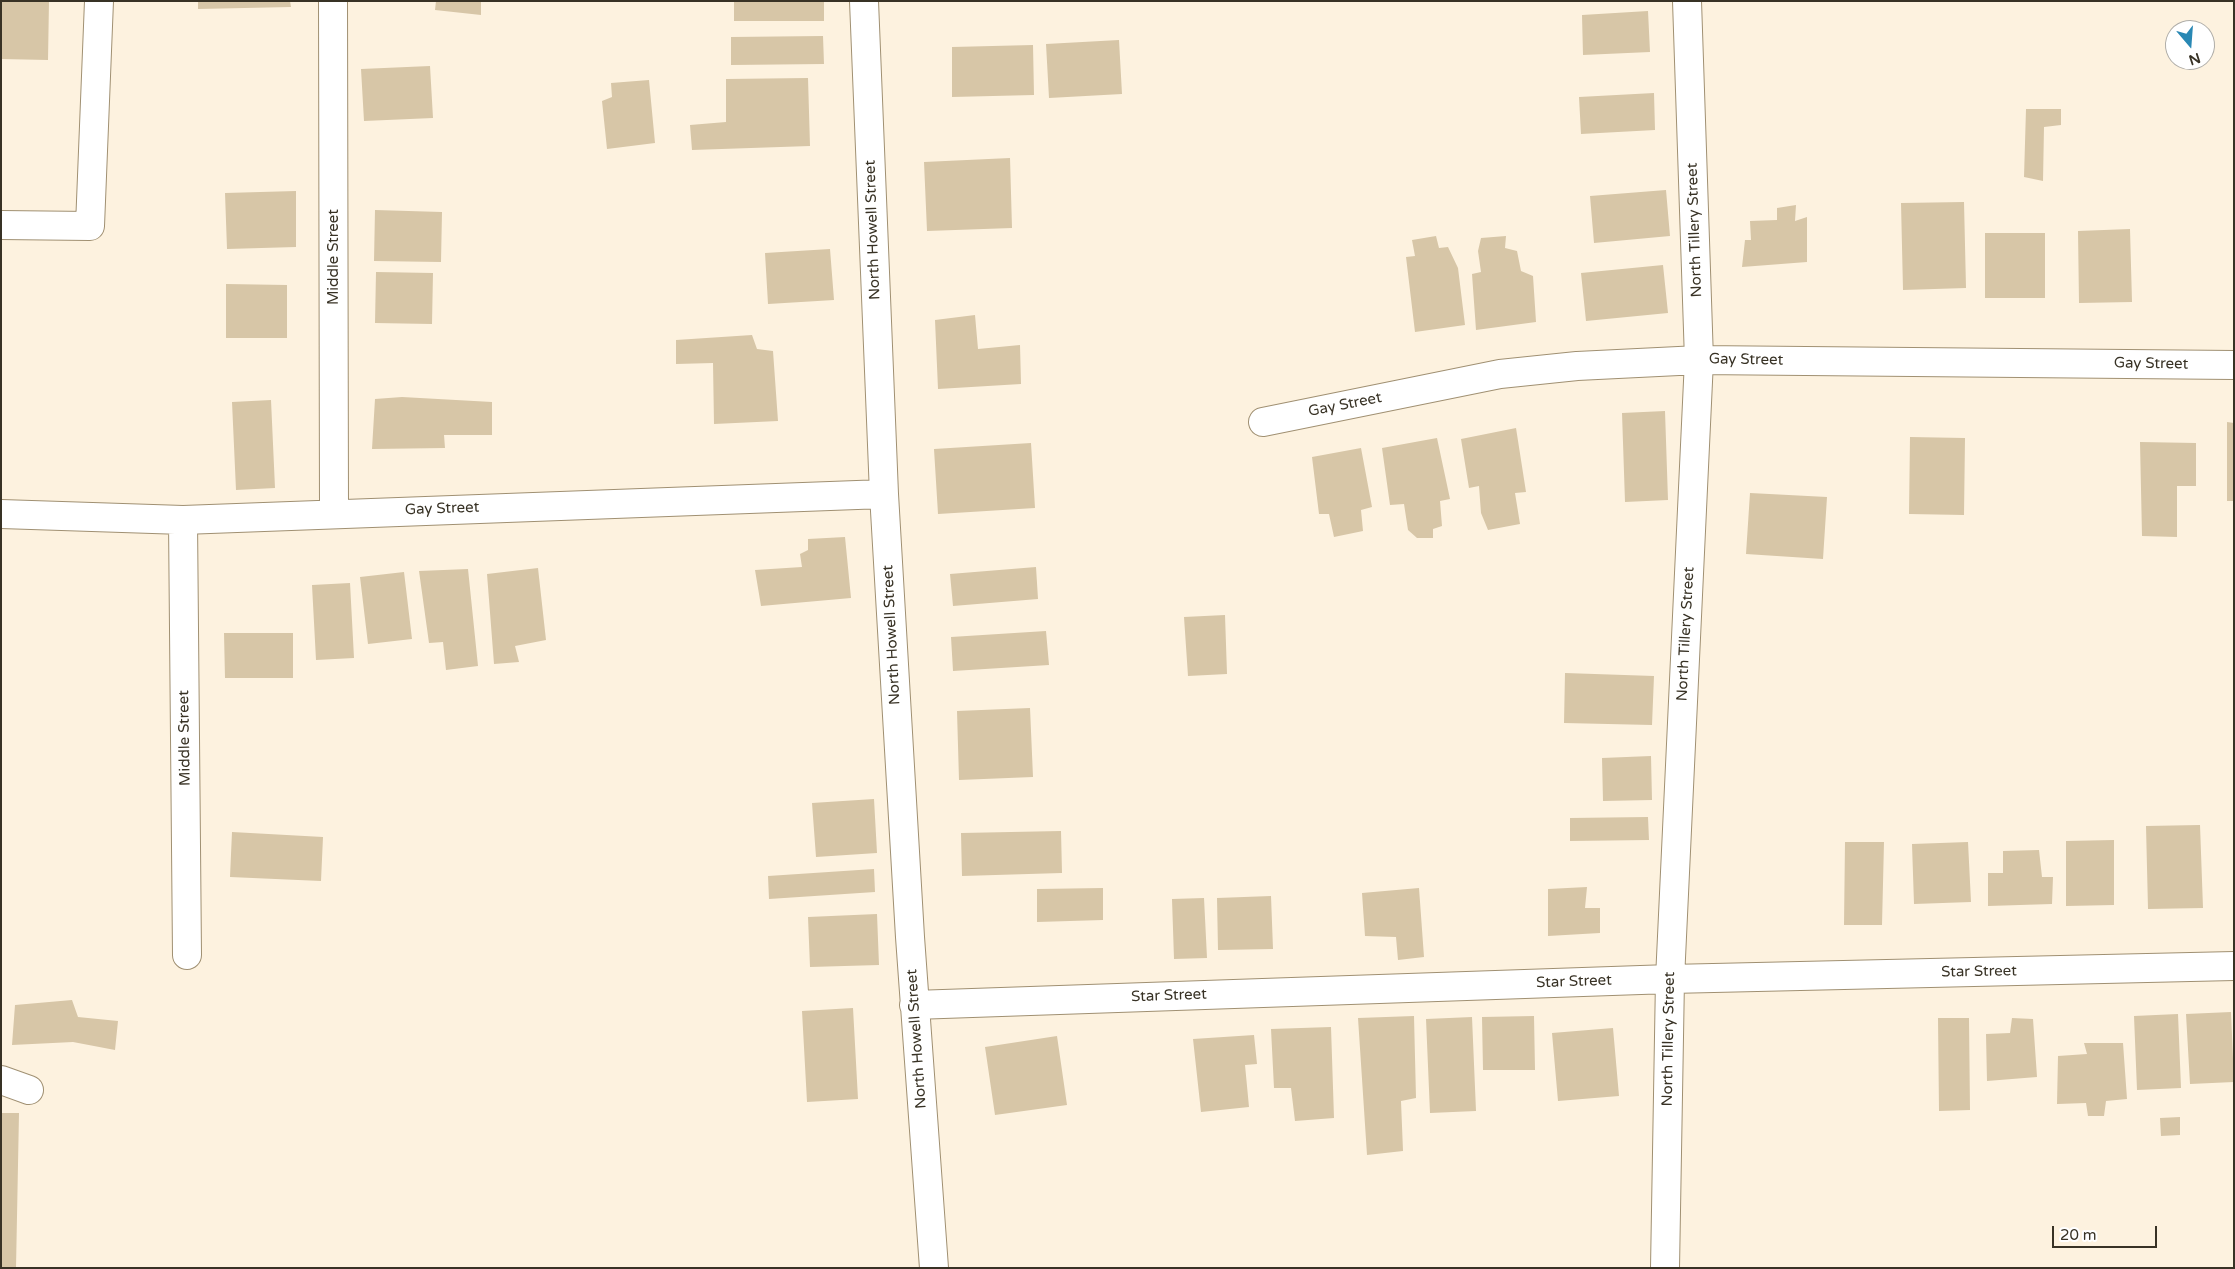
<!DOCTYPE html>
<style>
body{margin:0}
#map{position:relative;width:2235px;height:1269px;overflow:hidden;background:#fdf2df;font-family:"Varela Round",sans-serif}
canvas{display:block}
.frame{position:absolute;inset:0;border:2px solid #383225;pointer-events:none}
.north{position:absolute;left:2165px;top:20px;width:50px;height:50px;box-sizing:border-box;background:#fff;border:1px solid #afada8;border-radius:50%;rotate:162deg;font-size:14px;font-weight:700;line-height:20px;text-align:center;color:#383225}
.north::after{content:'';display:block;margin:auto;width:18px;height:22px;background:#2988b4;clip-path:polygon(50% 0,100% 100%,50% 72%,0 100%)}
.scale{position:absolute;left:2052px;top:1226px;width:105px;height:22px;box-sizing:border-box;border:2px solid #383225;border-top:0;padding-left:6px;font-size:15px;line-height:18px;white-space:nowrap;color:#383225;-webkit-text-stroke:4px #fff;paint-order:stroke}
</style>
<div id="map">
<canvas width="2235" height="1269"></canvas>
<div class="frame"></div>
<div class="north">N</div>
<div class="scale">20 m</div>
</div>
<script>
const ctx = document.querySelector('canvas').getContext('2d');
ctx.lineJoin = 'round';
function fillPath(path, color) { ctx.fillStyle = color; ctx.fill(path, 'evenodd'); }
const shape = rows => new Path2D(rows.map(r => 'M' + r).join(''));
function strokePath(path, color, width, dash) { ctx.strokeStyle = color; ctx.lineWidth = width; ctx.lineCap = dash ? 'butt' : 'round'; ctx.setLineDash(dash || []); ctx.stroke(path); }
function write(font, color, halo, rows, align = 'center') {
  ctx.font = font + ' "Varela Round",sans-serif'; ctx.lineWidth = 5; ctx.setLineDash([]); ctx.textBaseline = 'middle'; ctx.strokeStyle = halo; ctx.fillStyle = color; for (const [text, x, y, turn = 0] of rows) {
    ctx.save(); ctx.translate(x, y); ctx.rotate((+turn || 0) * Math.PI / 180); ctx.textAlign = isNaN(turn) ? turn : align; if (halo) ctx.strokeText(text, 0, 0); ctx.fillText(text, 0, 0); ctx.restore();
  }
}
fillPath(shape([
 [1,1,49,1,48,60,1,59],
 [198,1,290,1,291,7,198,9],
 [436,1,481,1,481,15,435,10],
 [734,1,824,1,824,21,734,21],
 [1648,11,1650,52,1583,55,1582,15],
 [823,36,824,64,731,65,731,37],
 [1119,40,1122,94,1049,98,1046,44],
 [1033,45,1034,95,952,97,952,47],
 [430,66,433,118,364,121,361,69],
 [808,78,810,146,692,150,690,125,726,122,726,79],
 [649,80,655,143,607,149,602,101,612,97,611,83],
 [1654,93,1655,130,1581,134,1579,97],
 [2026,109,2061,109,2061,125,2044,127,2043,181,2024,177],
 [1010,158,1012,228,927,231,924,162],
 [1666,190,1670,236,1594,243,1590,196],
 [296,191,296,247,227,249,225,193],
 [1964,202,1966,288,1903,290,1901,203],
 [1796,205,1795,221,1807,217,1807,262,1742,267,1745,240,1751,240,1750,221,1777,220,1777,208],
 [375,210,442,212,441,262,374,261],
 [2130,229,2132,302,2079,303,2078,231],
 [1985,233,2045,233,2045,298,1985,298],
 [1436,236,1439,248,1448,247,1458,268,1465,325,1415,332,1406,257,1415,256,1412,240],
 [1506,236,1505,248,1517,251,1521,271,1533,276,1536,322,1476,330,1472,274,1481,272,1478,251,1481,238],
 [830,249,834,300,768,304,765,253],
 [1663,265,1668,313,1586,321,1581,273],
 [376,272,433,273,432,324,375,323],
 [226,284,287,285,287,338,226,338],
 [975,315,978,349,1020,345,1021,384,938,389,935,320],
 [752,335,757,349,773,351,778,421,714,424,713,363,676,364,676,340],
 [402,397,492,402,492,435,444,435,445,448,372,449,375,399],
 [271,400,275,488,236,490,232,402],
 [1665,411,1668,500,1625,502,1622,413],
 [2227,422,2234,423,2234,501,2227,501],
 [1516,428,1526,492,1515,493,1520,524,1488,530,1481,513,1479,486,1469,488,1461,439],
 [1910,437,1965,438,1964,515,1909,514],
 [1437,438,1450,499,1440,501,1442,526,1433,529,1433,538,1417,538,1408,530,1404,504,1390,505,1382,448],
 [2140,442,2196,443,2196,486,2177,486,2177,537,2142,536],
 [1031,443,1035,508,938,514,934,449],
 [1361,448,1372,507,1361,510,1363,531,1334,537,1329,514,1319,514,1312,457],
 [1750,493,1827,497,1823,559,1746,554],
 [845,537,851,598,761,606,755,570,802,567,800,554,808,550,808,539],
 [1036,567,1038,599,953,606,950,574],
 [538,568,546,640,515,646,519,662,494,664,487,574],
 [468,569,478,666,446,670,443,642,429,643,419,571],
 [404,572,412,639,368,644,360,577],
 [350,583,354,658,316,660,312,585],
 [1225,615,1227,674,1188,676,1184,617],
 [1046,631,1049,665,953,671,951,637],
 [224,633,293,633,293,678,225,678],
 [1565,673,1654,676,1652,725,1564,723],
 [1030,708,1033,777,959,780,957,711],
 [1651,756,1652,800,1603,801,1602,758],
 [874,799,877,853,816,857,812,803],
 [1648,817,1649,840,1570,841,1570,818],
 [2200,825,2203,908,2148,909,2146,826],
 [1061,831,1062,873,962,876,961,833],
 [232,832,323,837,321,881,230,877],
 [2114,840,2114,905,2066,906,2066,841],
 [1845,842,1884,842,1882,925,1844,925],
 [1968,842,1971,902,1914,904,1912,844],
 [2039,850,2042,877,2053,877,2052,904,1988,906,1988,873,2003,873,2003,851],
 [874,869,875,892,769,899,768,876],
 [1587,887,1585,908,1600,908,1600,933,1548,936,1548,889],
 [1103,888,1103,920,1037,922,1037,889],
 [1419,888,1424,957,1398,960,1396,937,1365,936,1362,893],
 [1271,896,1273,949,1218,950,1217,898],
 [1204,898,1207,958,1174,959,1172,899],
 [877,914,879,965,810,967,808,917],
 [72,1000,78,1017,118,1021,115,1050,73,1042,12,1045,15,1005],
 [853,1008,858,1099,807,1102,802,1011],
 [2231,1012,2234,1082,2190,1084,2186,1014],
 [2178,1014,2181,1088,2137,1090,2134,1016],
 [1414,1016,1416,1098,1401,1101,1403,1151,1367,1155,1358,1018],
 [1534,1016,1535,1070,1483,1070,1482,1017],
 [1472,1017,1476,1111,1430,1113,1426,1019],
 [1938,1018,1969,1018,1970,1110,1939,1111],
 [2012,1018,2033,1019,2037,1077,1987,1081,1986,1034,2010,1033],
 [1331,1027,1334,1118,1295,1121,1291,1088,1274,1088,1271,1029],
 [1613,1028,1619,1096,1558,1101,1552,1033],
 [1254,1035,1257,1064,1245,1065,1249,1107,1201,1112,1193,1039],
 [1057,1036,1067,1105,995,1115,985,1047],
 [2084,1043,2123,1043,2127,1099,2106,1101,2104,1116,2088,1116,2086,1103,2057,1104,2058,1056,2087,1054],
 [1,1113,19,1113,16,1268,1,1268],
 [2180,1117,2180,1135,2161,1136,2160,1118]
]), '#d7c6a7');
const minor = shape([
 [333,1,334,513],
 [864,1,884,494,910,937,934,1268],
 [1,225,90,226,99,1],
 [1263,422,1500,374,1577,366,1699,360,2234,365],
 [1,514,183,520,884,494],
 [183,520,187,955],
 [914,1005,1670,979,2234,966],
 [1,1080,29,1090],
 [1665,1268,1670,979,1699,360,1687,1]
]);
strokePath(minor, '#a09072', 30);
strokePath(minor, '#fff', 28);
write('15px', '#383225', '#fff', [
 ["North Howell Street",873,230,-92],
 ["North Tillery Street",1695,230,-92],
 ["Middle Street",334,257,-90],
 ["Gay Street",1746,360,1],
 ["Gay Street",2151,364,1],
 ["Gay Street",1345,405,-11],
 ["Gay Street",442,509,-2],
 ["North Tillery Street",1686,634,-87],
 ["North Howell Street",892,635,-93],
 ["Middle Street",185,738,-91],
 ["Star Street",1979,972,-1],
 ["Star Street",1574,982,-2],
 ["Star Street",1169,996,-2],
 ["North Howell Street",917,1039,-94],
 ["North Tillery Street",1669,1039,-89]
]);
</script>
